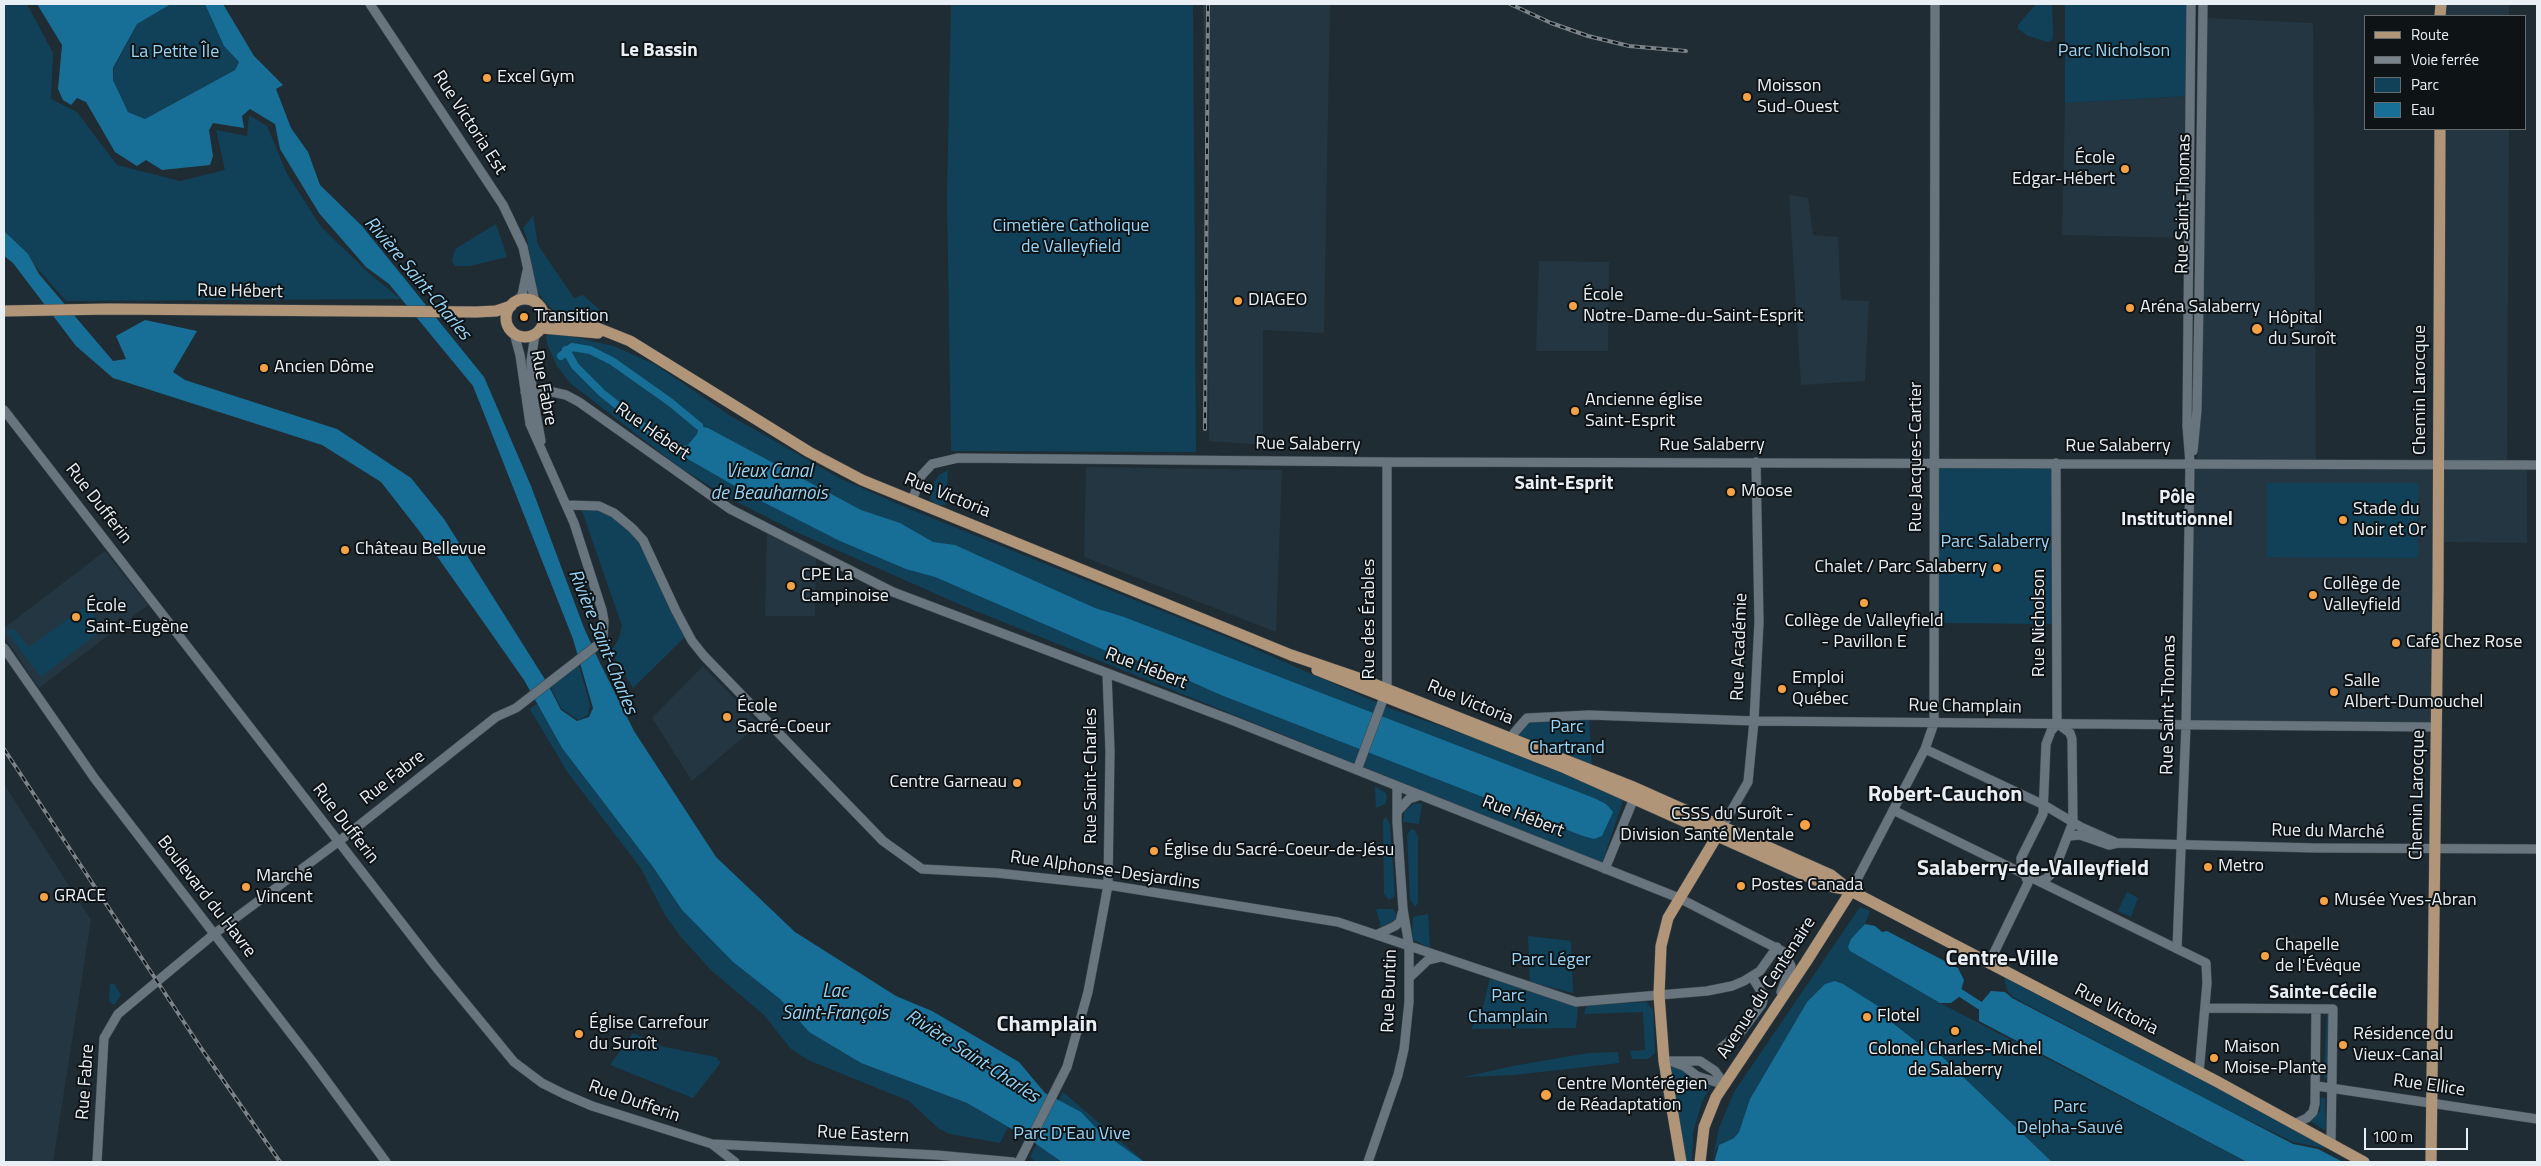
<!DOCTYPE html>
<meta charset="utf-8">
<style>
body{margin:0}
#map{position:relative;width:2541px;height:1166px;overflow:hidden;background:#202c33;font-family:"Titillium Web",sans-serif}
canvas{display:block}
.frame{position:absolute;inset:0;border:5px solid #e9f0f5;pointer-events:none}
.legend{position:absolute;left:2364px;top:15px;width:162px;height:115px;box-sizing:border-box;background:#0e1316;border:1px solid #666b6f;margin:0;padding:6px 9px;list-style:none;font-size:15px;color:#e9f0f5}
.legend li{display:flex;align-items:center;gap:10px;height:25px}
.legend b{width:25px;border:1px solid #666b6f}
.scale{position:absolute;left:2364px;top:1128px;width:104px;height:22px;box-sizing:border-box;border:2px solid #e9f0f5;border-top:0;padding-left:6px;font-size:15px;line-height:18px;white-space:nowrap;color:#e9f0f5;-webkit-text-stroke:4px #0e1316;paint-order:stroke}
</style>
<div id="map">
<canvas width="2541" height="1166"></canvas>
<div class="frame"></div>
<ul class="legend">
<li><b style="height:6px;background:#b19578"></b>Route</li>
<li><b style="height:6px;background:#7a848a"></b>Voie ferrée</li>
<li><b style="height:14px;background:#104159"></b>Parc</li>
<li><b style="height:14px;background:#176e96"></b>Eau</li>
</ul>
<div class="scale">100 m</div>
</div>
<script>
const ctx = document.querySelector('canvas').getContext('2d');
ctx.lineJoin = 'round';
function fillPath(path, color) { ctx.fillStyle = color; ctx.fill(path, 'evenodd'); }
const shape = rows => new Path2D(rows.map(r => 'M' + r).join(''));
function strokePath(path, color, width, dash) { ctx.strokeStyle = color; ctx.lineWidth = width; ctx.lineCap = dash ? 'butt' : 'round'; ctx.setLineDash(dash || []); ctx.stroke(path); }
function write(font, color, halo, rows, align = 'center') {
  ctx.font = font + ' "Titillium Web",sans-serif'; ctx.lineWidth = 4; ctx.setLineDash([]); ctx.textBaseline = 'middle'; ctx.strokeStyle = halo; ctx.fillStyle = color; for (const [text, x, y, turn = 0] of rows) {
    ctx.save(); ctx.translate(x, y); ctx.rotate((+turn || 0) * Math.PI / 180); ctx.textAlign = isNaN(turn) ? turn : align; if (halo) ctx.strokeText(text, 0, 0); ctx.fillText(text, 0, 0); ctx.restore();
  }
}
fillPath(shape([
 [1203,4,1330,4,1324,333,1263,330,1263,445,1209,441],
 [2445,4,2509,4,2509,16,2445,16],
 [2206,18,2313,23,2316,464,2197,463],
 [2188,96,2187,238,2062,235,2065,103],
 [2445,129,2509,129,2507,462,2527,462,2527,543,2443,542],
 [1789,195,1808,198,1813,235,1838,237,1841,300,1869,301,1865,381,1801,385],
 [1539,261,1609,262,1608,351,1536,351],
 [2193,465,2437,467,2436,726,2188,723],
 [1086,467,1282,470,1276,632,1084,557],
 [767,532,816,556,815,616,765,616],
 [105,551,148,605,39,688,4,636,4,628],
 [703,666,759,724,692,781,652,718],
 [4,784,91,920,53,1162,4,1162]
]), '#243641');
fillPath(shape([
 [4,4,27,4,53,53,51,99,77,112,117,165,180,181,225,170,216,130,247,136,249,115,267,126,287,174,321,227,372,276,401,299,66,301,4,230],
 [171,4,205,4,224,46,239,62,235,70,145,119,128,112,113,80,114,68,137,24],
 [951,4,1193,4,1196,452,951,451,947,196],
 [2036,4,2052,4,2053,35,2052,40,2048,42,2028,36,2018,29,2018,25],
 [2065,4,2189,4,2188,96,2065,103],
 [533,216,538,245,574,298,583,295,609,318,606,323,600,323,554,311,544,301,535,287,527,239,523,228],
 [496,224,507,257,470,266,455,266,452,261,455,249],
 [552,332,614,346,656,365,729,415,841,479,912,510,1241,643,1389,708,1491,744,1624,798,1602,863,961,605,794,531,733,500,679,467,570,383,557,366,547,344,546,335],
 [1933,462,2056,463,2057,624,1934,623],
 [948,470,946,505,937,505,930,499,932,486,939,475],
 [2267,483,2418,483,2418,558,2267,557],
 [589,508,605,511,619,520,637,538,686,636,633,688,611,652,619,638,622,626,582,511],
 [86,606,104,628,41,677,7,632,13,628,29,647],
 [578,662,590,705,588,715,579,720,561,708,549,684],
 [537,704,562,748,653,867,682,910,733,962,780,999,809,1032,861,1063,967,1103,1008,1127,1000,1143,950,1134,938,1128,909,1101,808,1060,791,1049,764,1015,711,970,680,936,665,915,640,867,568,773,530,709],
 [1589,715,1592,768,1514,733,1527,718],
 [1375,786,1386,793,1387,798,1385,804,1376,808],
 [1415,803,1422,804,1419,824,1403,822,1404,812],
 [1386,817,1390,825,1395,895,1393,898,1389,900,1384,894,1383,820],
 [1411,829,1415,830,1418,837,1418,903,1415,907,1410,899,1407,835],
 [2127,892,2138,898,2131,917,2118,911],
 [1860,907,1870,911,1865,924,1856,936,1850,951,1940,1003,2247,1162,2052,1162,1931,1046,1927,1050,1879,1011,1881,1008,1807,1002,1750,1099,1739,1132,1734,1138,1722,1143,1716,1149,1712,1162,1719,1128,1734,1092],
 [1376,909,1393,909,1396,914,1395,920,1381,927],
 [1428,914,1430,948,1412,939,1413,917],
 [1528,936,1571,941,1573,993,1530,982],
 [2004,977,2088,1022,2329,1141,2324,1148,2293,1142,2200,1096,2013,997,2007,990],
 [1490,978,1578,1007,1576,1028,1471,1029,1483,1007],
 [110,984,114,984,121,995,114,1005,109,1001],
 [1646,1002,1653,1010,1655,1053,1648,1059,1632,1059,1630,1051,1645,1050,1643,1012,1584,1014,1585,1009,1589,1005],
 [2327,1012,2329,1017,2328,1078,2326,1079,2324,1077],
 [633,1033,664,1047,716,1057,720,1062,719,1065,693,1098,610,1065],
 [1618,1052,1619,1063,1515,1075,1464,1077,1513,1066,1588,1053],
 [1668,1066,1680,1068,1703,1085,1711,1086,1702,1102,1693,1132,1692,1162,1684,1162],
 [1063,1092,1145,1162,1036,1162,1030,1157],
 [2321,1097,2325,1098,2326,1128,2324,1130,2311,1121,2320,1111]
]), '#104159');
fillPath(shape([
 [37,4,171,4,137,24,113,68,113,80,128,112,145,119,235,70,239,62,224,46,205,4,223,4,254,56,283,85,276,89,291,128,308,152,320,185,362,226,484,377,531,486,584,628,600,663,634,731,716,857,795,932,896,996,932,1011,1019,1062,1045,1093,1081,1112,1095,1127,1144,1162,1062,1162,1029,1139,967,1103,861,1063,809,1032,780,999,733,962,682,910,653,867,562,748,524,680,420,532,381,482,322,445,113,378,76,346,13,263,4,256,4,231,28,254,39,274,113,361,126,359,116,336,145,320,197,331,173,372,185,380,337,429,411,478,444,519,546,681,561,710,577,721,589,717,593,708,573,639,473,386,389,284,366,267,319,213,280,149,275,124,250,109,242,116,244,128,213,123,209,130,213,156,210,165,162,170,146,160,137,166,115,152,86,102,77,98,71,105,63,100,58,89,62,45],
 [699,426,708,428,861,510,900,523,933,542,955,545,1095,608,1124,617,1594,798,1606,804,1613,812,1602,836,1594,839,1583,836,1221,695,1149,663,1118,656,935,577,906,569,840,541,763,502,679,454,678,447,688,445,697,434],
 [1865,924,1875,926,1882,932,1887,931,1958,968,1964,980,1959,997,1951,1003,1940,1003,1850,951,1848,947,1851,939],
 [1835,981,1843,984,1881,1008,1879,1012,1927,1050,1931,1046,2052,1162,1714,1162,1719,1145,1734,1138,1739,1132,1750,1099,1807,1002,1825,984],
 [1991,991,2005,992,2012,998,2293,1144,2318,1149,2343,1162,2247,1162,1979,1021,1979,1005]
]), '#176e96');
strokePath(shape([
 [566,350,575,366,602,393,653,434,678,447],
 [561,356,572,347,590,350,612,361,670,402,699,426],
 [1959,992,1979,1005]
]), '#176e96', 8);
const minor = shape([
 [370,4,503,205,523,247,535,302],
 [516,302,522,295,527,271],
 [535,334,531,361,532,392,541,441],
 [525,392,548,391,566,395,579,402,730,509,893,592,1234,721,1679,898,1784,952,1791,966,1781,992],
 [4,410,435,966,514,1062,542,1083,564,1094,592,1106,712,1144,735,1162],
 [2193,451,2197,410,2199,304,2203,4],
 [912,501,921,476,932,464,958,458,1387,462,2537,465],
 [566,505,599,506,614,513,632,528,643,540,676,611,692,641,704,656,883,841,922,869,997,873,1108,885,1338,922,1576,1002,1707,991,1732,986,1744,981,1760,971,1777,947],
 [4,648,95,779,312,1061,386,1162],
 [1509,744,1514,733,1527,718,1589,715,1754,721,2436,727],
 [1925,749,2044,805,2081,827,2115,842],
 [1357,770,1387,689,1387,462],
 [1893,810,2206,963,2207,983,2199,1073],
 [1397,812,1409,799,1421,795],
 [1722,827,1748,782,1754,721,1759,622,1756,462],
 [2069,836,2080,835,2109,845,2118,843,2316,848,2537,849],
 [1605,869,1634,798],
 [2038,881,2046,879,2054,871,2073,822,2072,739,2070,733,2058,724],
 [1851,891,1925,749,1934,723,1935,4],
 [1378,934,1395,926,1400,922,1402,913],
 [2177,948,2186,725,2190,463,2187,426,2191,4],
 [1989,963,2028,883,2021,862,2021,858,2043,814,2046,744,2051,731,2057,724,2056,463],
 [1411,976,1428,960,1441,957],
 [2205,1008,2333,1009,2331,1144],
 [1721,1048,1741,1032,1762,1004,1764,996,1752,977],
 [1664,1061,1700,1061,1715,1071,1725,1085],
 [1673,1062,1684,1066,1697,1076,1725,1085],
 [2317,1086,2537,1119],
 [2294,1124,2307,1118,2313,1112,2315,1104,2316,1009],
 [712,1144,936,1155,1013,1162],
 [97,1162,104,1038,118,1014,214,934,338,842,496,717,516,708,600,643,603,637,604,621,602,610,574,523,530,424,520,355,514,333],
 [1019,1162,1067,1067,1088,992,1099,934,1108,885,1110,751,1107,673],
 [1368,1162,1398,1075,1404,1049,1409,1002,1409,946,1403,909,1397,822,1397,786]
]);
const major = shape([
 [2440,16,2441,4],
 '506 318a19 19 0 1 1 38 0a19 19 0 1 1-38 0Z',
 [4,311,109,309,476,312,496,311,511,306],
 [543,313,559,319,585,323,630,341,809,452,862,480,1291,655,1364,680,1631,786,1831,875,1851,891,2216,1081,2364,1162],
 [542,328,598,333],
 [1317,670,1565,768,1829,886,1849,890],
 [1681,1162,1664,1061,1659,995,1661,946,1668,918,1720,831],
 [1700,1162,1704,1127,1716,1097,1806,962,1851,891],
 [2431,1162,2438,590,2440,129]
]);
strokePath(minor, '#3f494f', 10);
strokePath(major, '#3f494f', 12);
strokePath(minor, '#68757e', 9);
strokePath(major, '#b19578', 11);
const rail = shape([
 [1510,4,1551,23,1588,36,1629,46,1686,51],
 [1205,429,1208,4],
 [4,749,203,1051,280,1162]
]);
strokePath(rail, '#7a848a', 4);
strokePath(rail, '#0e1316', 2, [5.5]);
for (const [x, y, r, color] of [
 [487,78,5,"#f5a246"],
 [1747,97,5,"#f5a246"],
 [2125,169,5,"#f5a246"],
 [1238,301,5,"#f5a246"],
 [1573,306,5,"#f5a246"],
 [2130,308,5,"#f5a246"],
 [524,317,5,"#f5a246"],
 [2257,329,6,"#f5a246"],
 [264,368,5,"#f5a246"],
 [1575,411,5,"#f5a246"],
 [1731,492,5,"#f5a246"],
 [2343,520,5,"#f5a246"],
 [345,550,5,"#f5a246"],
 [1997,568,5,"#f5a246"],
 [791,586,5,"#f5a246"],
 [2313,595,5,"#f5a246"],
 [1864,603,5,"#f5a246"],
 [76,617,5,"#f5a246"],
 [2396,643,5,"#f5a246"],
 [1782,689,5,"#f5a246"],
 [2334,692,5,"#f5a246"],
 [727,717,5,"#f5a246"],
 [1017,783,5,"#f5a246"],
 [1805,825,6,"#f5a246"],
 [1154,851,5,"#f5a246"],
 [2208,867,5,"#f5a246"],
 [1741,886,5,"#f5a246"],
 [246,887,5,"#f5a246"],
 [44,897,5,"#f5a246"],
 [2324,901,5,"#f5a246"],
 [2265,956,5,"#f5a246"],
 [1867,1017,5,"#f5a246"],
 [1955,1031,5,"#f5a246"],
 [579,1034,5,"#f5a246"],
 [2343,1045,5,"#f5a246"],
 [2214,1058,5,"#f5a246"],
 [1546,1095,6,"#f5a246"]
]) { const dot = new Path2D(); dot.arc(x, y, r, 0, 2 * Math.PI); ctx.fillStyle = color; ctx.fill(dot); strokePath(dot, '#0e1316', 2); }
write('18px', '#9ad5f8', '#0e1316', [
 ["Parc Nicholson",2114,52],
 ["La Petite Île",175,53],
 ["Cimetière Catholique",1071,227],
 ["de Valleyfield",1071,248],
 ["Parc Salaberry",1995,543],
 ["Parc",1567,728],
 ["Chartrand",1567,749],
 ["Parc Léger",1551,961],
 ["Parc",1508,997],
 ["Champlain",1508,1018],
 ["Parc",2070,1108],
 ["Delpha-Sauvé",2070,1129],
 ["Parc D'Eau Vive",1072,1135]
]);
write('18px', '#e9f0f5', '#0e1316', [
 ["Excel Gym",497,78],
 ["Moisson",1757,87],
 ["Sud-Ouest",1757,108],
 ["École",2115,159,"right"],
 ["Edgar-Hébert",2115,180,"right"],
 ["École",1583,296],
 ["Notre-Dame-du-Saint-Esprit",1583,317],
 ["DIAGEO",1248,301],
 ["Aréna Salaberry",2140,308],
 ["Transition",534,317],
 ["Hôpital",2268,319],
 ["du Suroît",2268,340],
 ["Ancien Dôme",274,368],
 ["Ancienne église",1585,401],
 ["Saint-Esprit",1585,422],
 ["Moose",1741,492],
 ["Stade du",2353,510],
 ["Noir et Or",2353,531],
 ["Château Bellevue",355,550],
 ["Chalet / Parc Salaberry",1987,568,"right"],
 ["CPE La",801,576],
 ["Campinoise",801,597],
 ["Collège de",2323,585],
 ["Valleyfield",2323,606],
 ["École",86,607],
 ["Saint-Eugène",86,628],
 ["Collège de Valleyfield",1864,622,"center"],
 ["- Pavillon E",1864,643,"center"],
 ["Café Chez Rose",2406,643],
 ["Emploi",1792,679],
 ["Québec",1792,700],
 ["Salle",2344,682],
 ["Albert-Dumouchel",2344,703],
 ["École",737,707],
 ["Sacré-Coeur",737,728],
 ["Centre Garneau",1007,783,"right"],
 ["CSSS du Suroît -",1794,815,"right"],
 ["Division Santé Mentale",1794,836,"right"],
 ["Église du Sacré-Coeur-de-Jésu",1164,851],
 ["Metro",2218,867],
 ["Marché",256,877],
 ["Vincent",256,898],
 ["Postes Canada",1751,886],
 ["GRACE",54,897],
 ["Musée Yves-Abran",2334,901],
 ["Chapelle",2275,946],
 ["de l'Évêque",2275,967],
 ["Flotel",1877,1017],
 ["Église Carrefour",589,1024],
 ["du Suroît",589,1045],
 ["Résidence du",2353,1035],
 ["Vieux-Canal",2353,1056],
 ["Maison",2224,1048],
 ["Moise-Plante",2224,1069],
 ["Colonel Charles-Michel",1955,1050,"center"],
 ["de Salaberry",1955,1071,"center"],
 ["Centre Montérégien",1557,1085],
 ["de Réadaptation",1557,1106]
], 'left');
write('18px', '#e9f0f5', '#0e1316', [
 ["Rue Victoria Est",469,123,57],
 ["Rue Saint-Thomas",2184,204,-89],
 ["Rue Hébert",240,292,1],
 ["Rue Fabre",543,388,79],
 ["Chemin Larocque",2421,390,-90],
 ["Rue Hébert",652,432,35],
 ["Rue Salaberry",1308,445,1],
 ["Rue Salaberry",1712,446],
 ["Rue Salaberry",2118,447],
 ["Rue Jacques-Cartier",1917,457,-90],
 ["Rue Victoria",947,496,22],
 ["Rue Dufferin",98,504,52],
 ["Rue des Érables",1370,619,-90],
 ["Rue Nicholson",2040,623,-90],
 ["Rue Académie",1740,647,-88],
 ["Rue Hébert",1146,669,21],
 ["Rue Victoria",1470,703,22],
 ["Rue Saint-Thomas",2169,705,-89],
 ["Rue Champlain",1965,707,1],
 ["Rue Saint-Charles",1092,776,-90],
 ["Rue Fabre",393,778,-38],
 ["Chemin Larocque",2418,795,-89],
 ["Rue Hébert",1523,817,21],
 ["Rue Dufferin",345,824,52],
 ["Rue du Marché",2328,832,1],
 ["Rue Alphonse-Desjardins",1105,871,8],
 ["Boulevard du Havre",206,897,52],
 ["Avenue du Centenaire",1767,988,-57],
 ["Rue Buntin",1390,991,-88],
 ["Rue Victoria",2116,1010,27],
 ["Rue Fabre",86,1082,-86],
 ["Rue Ellice",2429,1086,8],
 ["Rue Dufferin",634,1102,19],
 ["Rue Eastern",863,1135,3]
]);
write('bold 19px', '#e9f0f5', '#0e1316', [
 ["Le Bassin",659,51],
 ["Saint-Esprit",1564,484],
 ["Pôle",2177,498],
 ["Institutionnel",2177,520],
 ["Sainte-Cécile",2323,993]
]);
write('italic 19px', '#98d3f5', '#0e1316', [
 ["Rivière Saint-Charles",417,279,50],
 ["Vieux Canal",769,472],
 ["de Beauharnois",769,494],
 ["Rivière Saint-Charles",602,642,68],
 ["Lac",835,992],
 ["Saint-François",835,1014],
 ["Rivière Saint-Charles",972,1057,33]
]);
write('bold 22px', '#e9f0f5', '#0e1316', [
 ["Robert-Cauchon",1945,796],
 ["Salaberry-de-Valleyfield",2033,870],
 ["Centre-Ville",2002,960],
 ["Champlain",1047,1026]
]);
</script>
